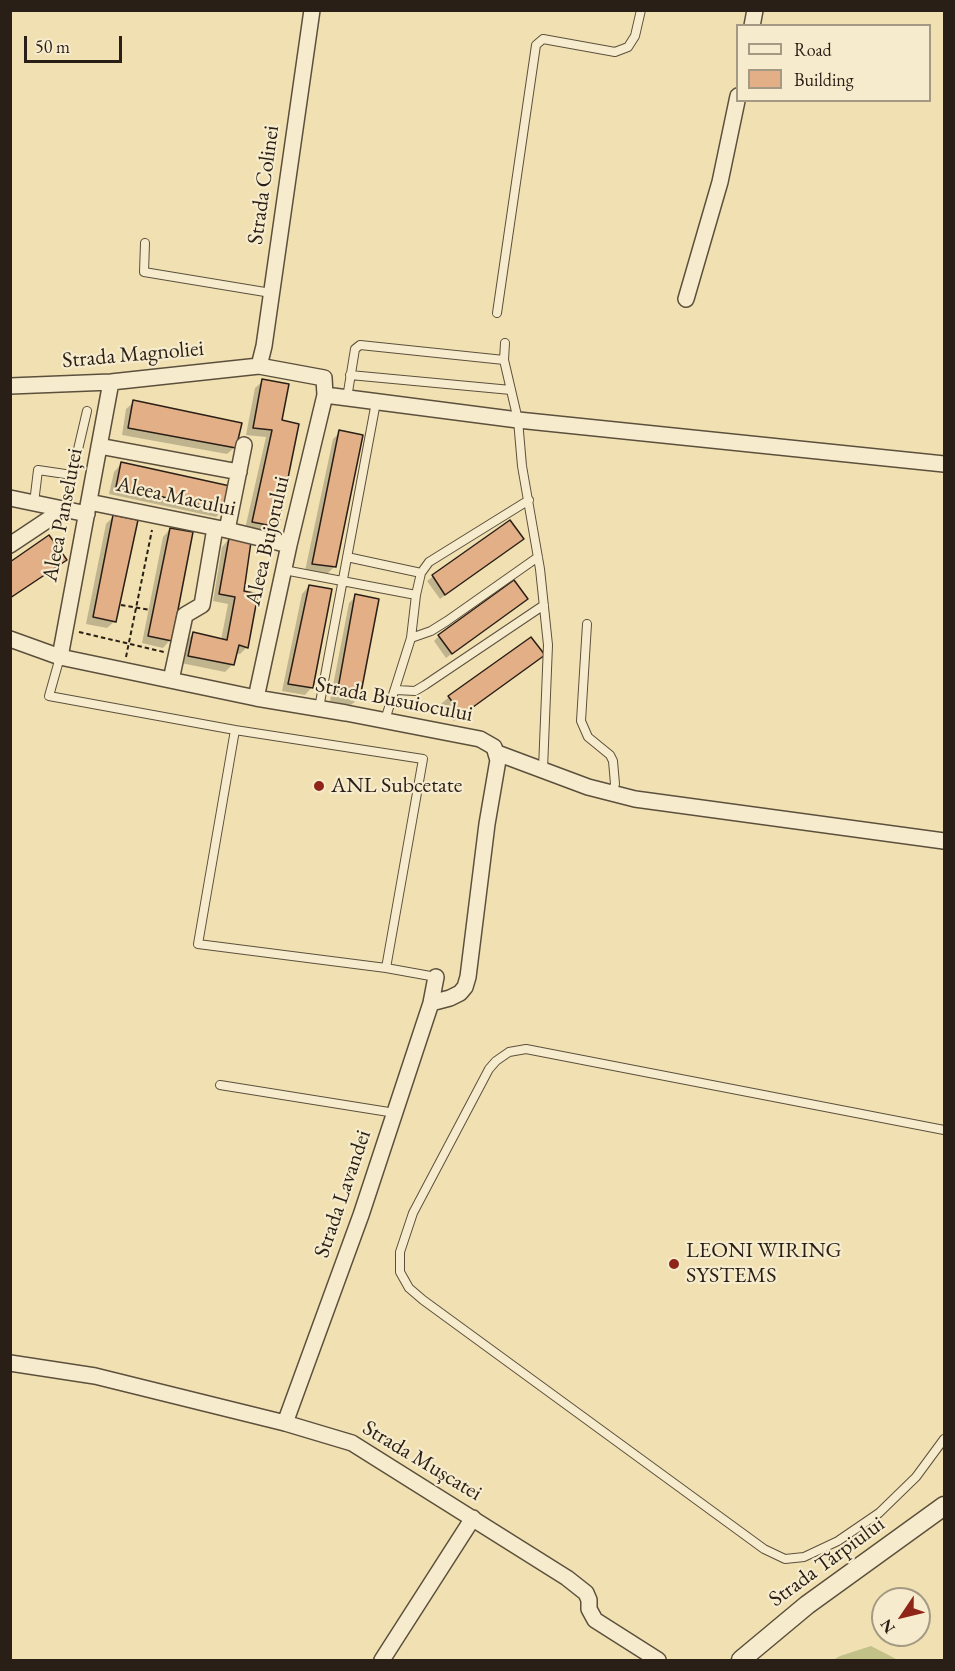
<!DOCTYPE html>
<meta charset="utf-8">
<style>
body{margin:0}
#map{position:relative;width:955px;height:1671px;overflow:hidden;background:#f1e1b2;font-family:"EB Garamond",serif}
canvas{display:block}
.frame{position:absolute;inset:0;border:12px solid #2a1f16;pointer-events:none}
.legend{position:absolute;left:736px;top:24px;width:195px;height:78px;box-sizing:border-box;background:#f6eccd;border:2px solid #a49a84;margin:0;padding:8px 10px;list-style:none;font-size:18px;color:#2a1f16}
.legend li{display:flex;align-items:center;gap:12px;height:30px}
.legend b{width:30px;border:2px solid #a49a84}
.north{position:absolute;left:871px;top:1587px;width:60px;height:60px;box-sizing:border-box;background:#f6eccd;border:2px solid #a49a84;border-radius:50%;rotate:235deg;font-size:16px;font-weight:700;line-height:24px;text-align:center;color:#2a1f16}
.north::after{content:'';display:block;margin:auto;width:21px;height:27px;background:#8f2418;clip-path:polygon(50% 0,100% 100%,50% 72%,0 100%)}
.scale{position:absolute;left:24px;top:36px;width:98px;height:27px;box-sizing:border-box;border:3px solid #2a1f16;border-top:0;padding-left:8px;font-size:18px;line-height:21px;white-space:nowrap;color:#2a1f16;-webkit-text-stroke:4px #f6eccd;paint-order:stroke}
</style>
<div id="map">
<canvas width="955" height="1671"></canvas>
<div class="frame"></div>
<ul class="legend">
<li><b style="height:8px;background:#f6eccd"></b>Road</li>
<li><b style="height:16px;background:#e3af87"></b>Building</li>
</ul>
<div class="north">N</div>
<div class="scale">50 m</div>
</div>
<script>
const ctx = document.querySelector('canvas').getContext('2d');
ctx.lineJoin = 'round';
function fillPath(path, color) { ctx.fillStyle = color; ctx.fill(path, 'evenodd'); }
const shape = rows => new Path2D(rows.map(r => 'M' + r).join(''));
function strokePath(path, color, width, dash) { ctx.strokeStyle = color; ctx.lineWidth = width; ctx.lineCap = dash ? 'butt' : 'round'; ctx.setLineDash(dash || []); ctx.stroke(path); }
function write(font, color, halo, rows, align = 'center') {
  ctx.font = font + ' "EB Garamond",serif'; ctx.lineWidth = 4.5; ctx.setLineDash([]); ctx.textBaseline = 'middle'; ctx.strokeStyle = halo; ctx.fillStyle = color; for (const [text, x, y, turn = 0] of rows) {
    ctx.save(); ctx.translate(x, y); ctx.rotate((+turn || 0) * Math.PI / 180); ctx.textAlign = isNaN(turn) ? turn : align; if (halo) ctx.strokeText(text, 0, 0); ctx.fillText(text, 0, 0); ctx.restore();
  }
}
fillPath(shape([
 [871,1646,898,1660,833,1660,840,1656]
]), '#c2c187');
fillPath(shape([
 [263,381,280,421,277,527,270,534,245,529,266,437,246,435,255,388],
 [134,402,235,447,227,454,122,435,126,409],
 [340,432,334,567,327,574,305,571,333,439],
 [121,464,223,510,216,517,109,494,114,472],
 [114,516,115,621,107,628,86,624,106,524],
 [509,522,516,544,440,599,427,581],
 [170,529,170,640,163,648,142,643,163,537],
 [229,539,242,593,247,647,240,654,235,653,233,664,225,672,181,663,186,641,193,634,221,640,228,604,213,601,222,547],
 [10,564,60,565,10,599],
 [309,586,312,687,305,695,282,691,302,594],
 [356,596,359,698,351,705,330,701,349,603],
 [526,599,446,658,434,641,439,636],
 [543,655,535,663,454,721,441,704,449,697]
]), '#0003');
const building = shape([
 [262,379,289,384,282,420,299,424,278,527,252,522,272,430,253,428,262,379],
 [133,400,242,423,236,448,128,428,133,400],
 [339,430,363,435,336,567,312,564,339,430],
 [121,462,230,486,224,510,116,487,121,462],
 [113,515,138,520,116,622,93,617,113,515],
 [510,520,524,539,445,595,432,575,510,520],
 [170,528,193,532,172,641,148,636,170,528],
 [49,535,67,560,10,598,10,562,49,535],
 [229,538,251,542,244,591,258,594,248,648,239,645,234,665,188,656,193,632,227,640,235,597,219,594,229,538],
 [514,580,528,599,452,654,438,635,514,580],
 [309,585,332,589,313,688,288,684,309,585],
 [355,594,379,599,360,698,337,694,355,594],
 [531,637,545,655,462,715,448,696,531,637]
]);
fillPath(building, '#e3af87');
strokePath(building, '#2a1f16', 1.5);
const service = shape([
 [145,243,144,272,271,293],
 [497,313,536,45,543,39,615,52,628,47,635,36,641,10],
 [505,343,504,360,518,420,522,466,540,569,548,645,543,769],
 [350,375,511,390],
 [347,398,355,349,360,345,504,360],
 [34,503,38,470,72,475,87,411],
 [347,557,421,573],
 [284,570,416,595],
 [587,624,581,721,588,737,610,755,613,761,615,784,612,793],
 [411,638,431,631,447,621,538,557],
 [60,657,49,696,235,730,198,944,386,968,436,977],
 [396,690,415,691,425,685,544,605],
 [319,708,376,402],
 [385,720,411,638,416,595,421,573,429,562,529,500],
 [235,730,423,759,386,968],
 [220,1085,395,1113],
 [944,1130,526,1049,509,1052,496,1061,489,1069,413,1213,400,1252,400,1272,409,1288,423,1300,764,1549,785,1559,804,1557,838,1541,879,1513,916,1477,944,1439]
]);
const minor = shape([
 [752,26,755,10],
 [686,299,720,182,738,96],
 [259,366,264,346,312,10],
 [10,386,111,382,259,366,324,378,325,395,518,420,944,464],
 [99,446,239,472],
 [10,498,87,514],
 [89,502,227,530,289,545],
 [227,530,244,445],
 [10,545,64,509],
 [10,639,60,657,256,698,346,713,480,739,494,747,498,760,487,824,468,977,465,987,460,993,450,998,431,1003],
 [60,657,111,382],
 [171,680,185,615,202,605,215,528],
 [256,698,289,545,325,395],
 [497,753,588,787,635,799,944,841],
 [10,1363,95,1376,285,1423,352,1443,567,1578,586,1593,589,1600,589,1609,595,1620,658,1660],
 [285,1423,361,1215,431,1003,436,977],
 [382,1660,473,1518]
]);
const tertiary = shape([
 [741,1660,807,1605,944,1506]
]);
strokePath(service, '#5c503d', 10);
strokePath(minor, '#5c503d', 18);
strokePath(tertiary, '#5c503d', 21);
strokePath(shape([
 [121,605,150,610],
 [79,632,164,652],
 [126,657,152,530]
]), '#2a1f16', 2, [4.5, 3]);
strokePath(service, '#f6eccd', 8);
strokePath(minor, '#f6eccd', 15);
strokePath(tertiary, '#f6eccd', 18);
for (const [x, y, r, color] of [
 [319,786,6,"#8f2418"],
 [674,1264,6,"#8f2418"]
]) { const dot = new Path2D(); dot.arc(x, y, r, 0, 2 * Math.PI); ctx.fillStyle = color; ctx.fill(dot); strokePath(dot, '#f6eccd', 2); }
write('22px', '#2a1f16', '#f6eccd', [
 ["Strada Colinei",264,185,-82],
 ["Strada Magnoliei",133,355,-5],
 ["Aleea Macului",176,497,12],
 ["Aleea Panseluței",63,515,-79],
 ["Aleea Bujorului",268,541,-77],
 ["Strada Busuiocului",394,700,11],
 ["Strada Lavandei",343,1194,-71],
 ["Strada Mușcatei",422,1461,31],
 ["Strada Tărpiului",827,1562,-36]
]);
write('22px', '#2a1f16', '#f6eccd', [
 ["ANL Subcetate",331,786],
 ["LEONI WIRING",686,1251],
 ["SYSTEMS",686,1276]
], 'left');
</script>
